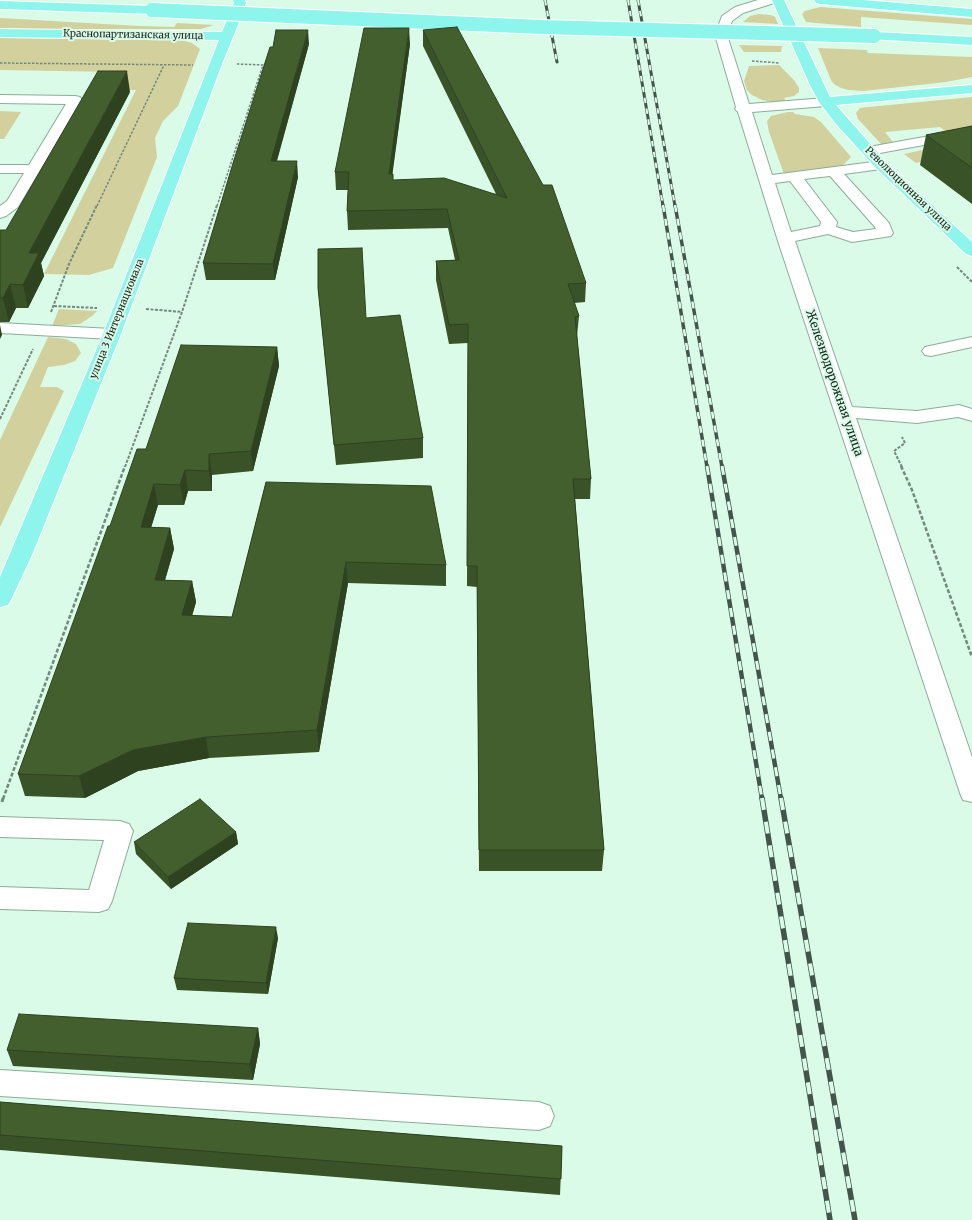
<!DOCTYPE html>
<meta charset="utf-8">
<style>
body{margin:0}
canvas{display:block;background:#d9fbe7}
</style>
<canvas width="972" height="1220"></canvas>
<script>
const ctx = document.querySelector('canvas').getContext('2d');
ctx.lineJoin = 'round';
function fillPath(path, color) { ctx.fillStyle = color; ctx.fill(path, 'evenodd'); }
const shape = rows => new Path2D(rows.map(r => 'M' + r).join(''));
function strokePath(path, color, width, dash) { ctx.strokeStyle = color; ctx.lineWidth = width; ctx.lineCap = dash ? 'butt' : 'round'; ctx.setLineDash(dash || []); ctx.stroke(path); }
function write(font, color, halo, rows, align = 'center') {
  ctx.font = font + ' Merriweather,serif'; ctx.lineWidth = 4; ctx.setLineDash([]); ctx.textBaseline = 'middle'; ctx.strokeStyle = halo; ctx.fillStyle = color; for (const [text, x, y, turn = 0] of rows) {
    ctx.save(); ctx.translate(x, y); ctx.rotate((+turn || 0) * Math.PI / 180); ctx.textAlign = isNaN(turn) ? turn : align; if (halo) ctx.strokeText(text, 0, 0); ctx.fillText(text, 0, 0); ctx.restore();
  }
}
fillPath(shape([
 [820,7,972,19,972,25,861,17,861,27,806,22,802,14,805,11],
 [759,14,771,15,775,17,778,24,743,22,750,16],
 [0,18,139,26,174,27,177,23,214,25,201,29,0,29],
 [0,38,181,40,192,43,200,49,178,106,163,121,155,138,157,157,113,268,89,275,44,274,136,90,112,90,118,72,0,70],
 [739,45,782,46,781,52,744,52],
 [818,48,867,50,868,53,972,57,972,77,946,82,863,91,849,90,841,88,834,84,831,80],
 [779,65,794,80,799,88,799,92,794,96,784,98,786,102,773,102,762,100,752,95,747,90,744,81,749,66],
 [972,97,972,146,965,152,916,163,904,154,959,142,940,127,885,132,893,142,883,146,858,119,856,113,860,108,869,107],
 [0,111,21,112,4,139,0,139],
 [788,112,793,112,795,114,814,117,821,122,851,157,840,168,784,174,769,132,767,121,771,116],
 [59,309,97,311,92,316,80,324,52,326],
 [48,337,66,339,76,344,81,353,75,361,64,365,48,367,40,387,57,387,64,391,0,527,0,440]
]), '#d2d09d');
const minor = shape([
 [758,0,776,0,774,3,743,13,732,21,727,35,749,104,826,98,831,99,833,102,831,105,826,106,752,112,772,175,881,161,886,162,888,165,886,168,881,169,844,174,889,223,893,233,891,236,852,242,828,234,795,241,852,407,917,411,959,405,972,409,972,421,958,417,917,423,856,418,972,757,972,802,963,800,960,793,777,238,738,112,735,109,736,107,715,35,722,16,735,7,758,0],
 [830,176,875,227,876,229,853,232,836,227,837,222,804,179,830,176],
 [790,181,821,222,820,226,791,232,775,183,790,181],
 [0,95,75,96,80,97,82,100,18,207,6,216,0,218,0,206,7,201,24,173,0,173,0,165,29,165,66,104,0,103,0,95],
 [946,133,951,134,953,137,951,140,869,155,864,154,862,151,864,148,869,147,946,133],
 [0,323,112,329,118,330,121,334,118,338,112,339,0,333,0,323],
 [972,337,972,347,931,356,925,355,922,351,925,347,972,337],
 [0,817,120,821,129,824,133,831,112,901,108,909,99,912,0,909,0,887,89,890,104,840,0,837,0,817],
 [0,1070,539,1102,550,1106,554,1116,550,1126,539,1130,0,1096,0,1070]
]);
const major = shape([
 [233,0,245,0,246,3,242,15,222,64,121,334,32,555,11,600,8,605,0,607,0,577,103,334,219,40,0,37,0,29,222,32,234,3,233,0],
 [772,0,784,0,830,97,972,85,972,93,836,105,886,162,972,242,972,256,966,254,876,168,836,124,819,102,810,85,772,0],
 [814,0,863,0,972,9,972,17,820,4,816,3,814,0],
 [0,1,152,6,156,7,158,10,156,13,152,14,0,9,0,1],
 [874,32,972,37,972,45,869,39,868,36,869,33,874,32]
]);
strokePath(minor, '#8cac9a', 2);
strokePath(major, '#fff', 2);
strokePath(shape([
 [752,61,780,63],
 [0,63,193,65],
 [97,206,164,65],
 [217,206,263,65,236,64]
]), '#72897c', 1.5, [2.5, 1.5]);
strokePath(shape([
 [957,267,972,282],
 [54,306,97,308],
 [146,309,182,312],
 [51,312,69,264,97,205],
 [0,419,33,349],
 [125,467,182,312,217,205],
 [902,467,894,451,905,443,902,437]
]), '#72897c', 2, [3, 1.5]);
strokePath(shape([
 [901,466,912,490,972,657],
 [3,799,125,466]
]), '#72897c', 2.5, [4, 2]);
strokePath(shape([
 [2,802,3,798]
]), '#72897c', 3, [5, 2.5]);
fillPath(minor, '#fff');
fillPath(major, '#8ef5ed');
const railFar3 = shape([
 [545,0,557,62],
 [628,0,663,206],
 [638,0,675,206]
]);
const railFar2 = shape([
 [663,205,707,467],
 [675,205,722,467]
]);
const railFar1 = shape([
 [707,466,762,799],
 [722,466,781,799]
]);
const rail = shape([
 [762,798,830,1220],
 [781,798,855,1220]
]);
strokePath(railFar3, '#43544b', 3);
strokePath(railFar2, '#43544b', 3.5);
strokePath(railFar1, '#43544b', 4.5);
strokePath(rail, '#43544b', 5.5);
strokePath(railFar3, '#d9fbe7', 2, [5.5]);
strokePath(railFar2, '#d9fbe7', 2.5, [7]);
strokePath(railFar1, '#d9fbe7', 3, [9]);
strokePath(rail, '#d9fbe7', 4, [12]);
const majorBridge = shape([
 [152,10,541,27,874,36]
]);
strokePath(majorBridge, '#fff', 16, []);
strokePath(majorBridge, '#8ef5ed', 14);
fillPath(shape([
 [423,30,586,283,585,302,574,303,579,316,577,336,591,479,590,499,575,499,604,850,602,871,479,871,477,587,467,586,468,343,449,344,436,280,436,261,455,260,448,228,348,230,347,211,348,190,336,190,335,172,410,44,392,174,393,180,496,194,423,46],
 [309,44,277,161,298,177,275,280,206,280,203,263],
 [130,92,41,263,44,276,28,308,16,308,9,322,0,322,0,230,6,230],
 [972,126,972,204,920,165,926,135],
 [318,288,366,318,423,438,423,458,336,465],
 [277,347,279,366,253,471,212,475,212,491,188,491,184,505,158,505,151,527,170,528,174,549,165,580,192,581,196,602,192,616,232,617,266,482,446,565,446,586,348,583,319,752,209,758,138,771,85,798,25,796,18,774,110,526,146,449],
 [236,832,238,844,171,889,136,854,134,842],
 [278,938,268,994,177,990,174,978],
 [258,1028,260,1044,253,1080,13,1066,7,1050],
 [0,1102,562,1146,560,1195,0,1150]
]), '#395227');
fillPath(shape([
 [409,28,410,44,390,192,389,174],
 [308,30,309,44,272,177,271,161],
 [127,71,130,92,41,263,44,276,28,308,23,285,29,253],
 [297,161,298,177,275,280,273,264],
 [10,284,16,308,9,322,3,298],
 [0,325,2,335,0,339],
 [277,347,279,366,253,471,251,451],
 [209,454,212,475,212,491,209,471],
 [185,470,188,491,184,505,180,485],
 [154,484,158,505,145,548,141,527],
 [170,528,174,549,159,601,155,580],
 [346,562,348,583,319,752,317,730],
 [192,581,196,602,186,636,182,615],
 [206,737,209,758,138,771,85,798,79,776,133,750],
 [236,832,238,844,171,889,168,877],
 [276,927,278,938,268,994,266,983],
 [258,1028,260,1044,253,1080,250,1064]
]), '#2e4220');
const building = shape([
 [457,27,543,185,552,185,586,283,568,284,579,316,575,317,591,479,573,479,604,850,479,850,477,566,467,566,468,324,449,325,436,261,459,260,447,209,347,211,349,172,335,172,364,28,409,28,389,174,393,174,393,180,444,178,507,198,423,30,457,27],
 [276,30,308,30,271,161,297,161,273,264,203,263,234,160,270,47,273,47,276,30],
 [98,71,127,71,29,253,39,253,23,285,10,284,3,298,0,298,0,230,6,230,98,71],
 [972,126,972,168,926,135,972,126],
 [362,248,366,318,400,315,423,438,334,445,318,288,318,249,362,248],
 [181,345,277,347,251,451,209,454,209,471,185,470,180,485,154,484,141,527,170,528,155,580,192,581,182,615,232,617,266,482,431,486,446,565,346,562,317,730,206,737,133,750,79,776,18,774,108,526,110,526,137,449,146,449,181,345],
 [200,799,236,832,168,877,134,842,200,799],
 [188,923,276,927,266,983,174,978,188,923],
 [19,1014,258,1028,250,1064,7,1050,19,1014],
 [0,1102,562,1146,561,1179,0,1135,0,1102]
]);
fillPath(building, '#425f2d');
strokePath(building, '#2e4220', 1);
write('10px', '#16221c', '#d9fbe7', [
 ["Краснопартизанская улица",133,35,1],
 ["Революционная улица",908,189,44],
 ["улица 3 Интернационала",117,319,-68]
]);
write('12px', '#16221c', '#d9fbe7', [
 ["Железнодорожная улица",834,383,71]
]);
</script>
